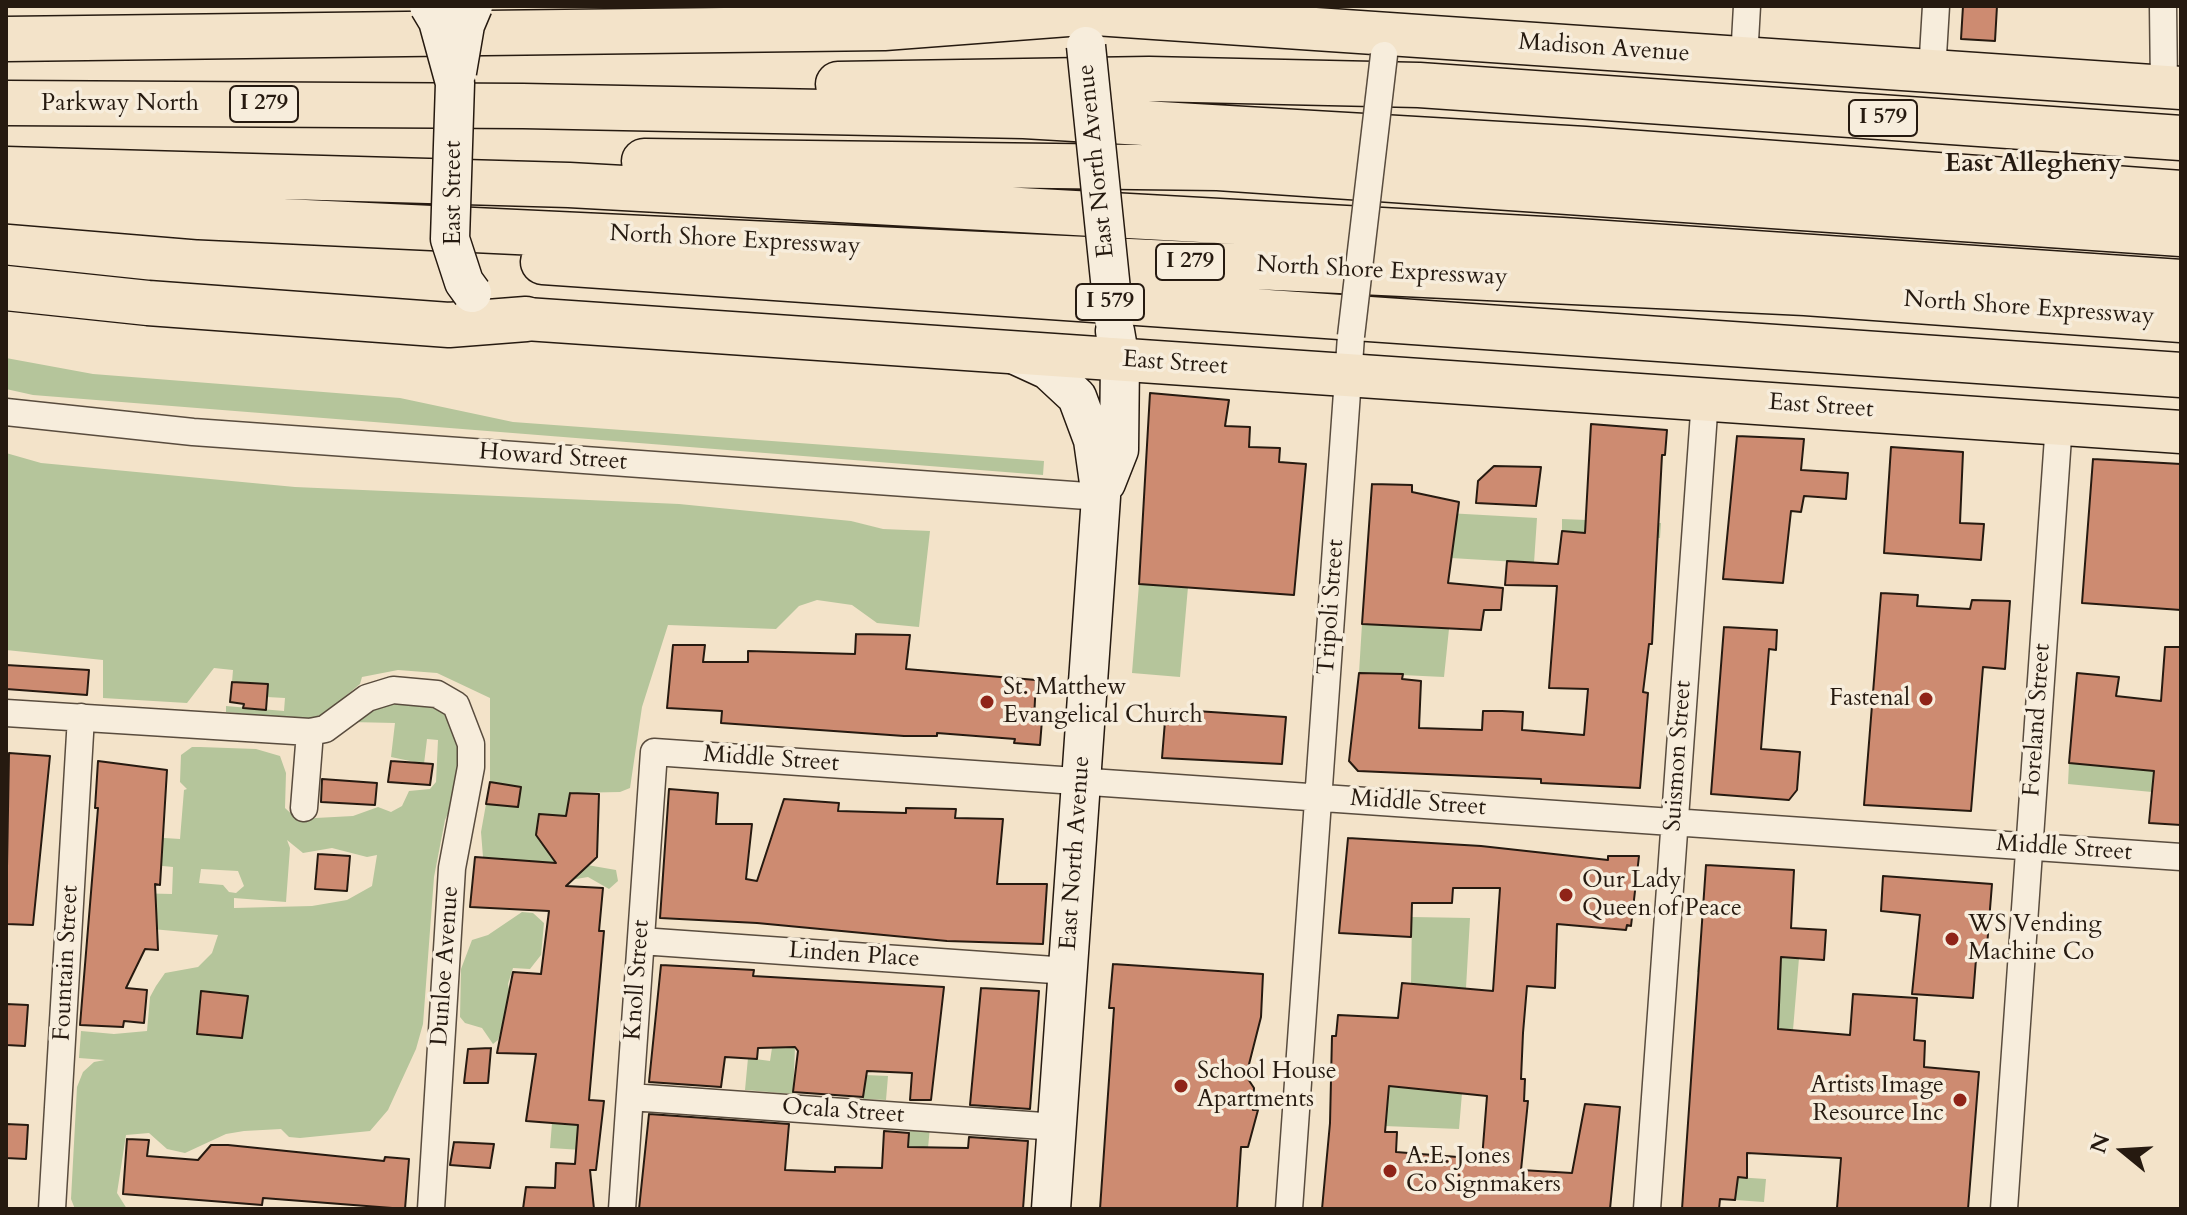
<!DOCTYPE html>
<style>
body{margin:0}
#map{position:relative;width:2187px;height:1215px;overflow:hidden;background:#f3e3c9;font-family:Cardo,serif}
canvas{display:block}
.frame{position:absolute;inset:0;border:8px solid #261a10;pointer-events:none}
.north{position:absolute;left:2083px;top:1111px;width:80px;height:80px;-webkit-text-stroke:6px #f7eddc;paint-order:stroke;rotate:288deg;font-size:22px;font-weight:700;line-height:32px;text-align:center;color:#261a10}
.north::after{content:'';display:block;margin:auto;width:28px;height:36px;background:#261a10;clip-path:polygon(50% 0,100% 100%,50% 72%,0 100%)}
</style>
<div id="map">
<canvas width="2187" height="1215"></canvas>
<div class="frame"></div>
<div class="north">N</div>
</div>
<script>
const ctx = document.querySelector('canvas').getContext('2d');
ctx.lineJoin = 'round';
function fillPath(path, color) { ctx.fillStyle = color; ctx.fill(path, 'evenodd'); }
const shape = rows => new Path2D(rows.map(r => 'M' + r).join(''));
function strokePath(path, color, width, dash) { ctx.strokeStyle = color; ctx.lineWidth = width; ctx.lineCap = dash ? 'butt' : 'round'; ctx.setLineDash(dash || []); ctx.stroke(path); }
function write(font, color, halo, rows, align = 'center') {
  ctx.font = font + ' Cardo,serif'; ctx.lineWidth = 7; ctx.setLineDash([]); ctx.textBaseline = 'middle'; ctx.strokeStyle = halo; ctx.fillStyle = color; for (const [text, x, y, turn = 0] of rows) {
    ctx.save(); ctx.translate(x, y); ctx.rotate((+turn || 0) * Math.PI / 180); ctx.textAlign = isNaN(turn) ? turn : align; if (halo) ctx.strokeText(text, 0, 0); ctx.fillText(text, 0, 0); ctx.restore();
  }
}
fillPath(shape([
 [6,358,93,374,400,398,513,422,1044,461,1043,475,33,395,6,389],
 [6,453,41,463,295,487,679,504,851,521,883,529,930,531,919,627,877,623,852,605,817,600,799,606,776,629,668,625,642,707,630,788,620,792,570,793,567,816,545,815,538,821,537,835,564,861,616,870,618,881,609,889,588,877,564,881,530,861,483,857,481,832,490,782,490,698,437,673,398,670,362,677,360,684,324,714,308,719,226,712,226,706,284,711,285,698,267,697,268,684,232,682,233,670,214,668,187,703,103,698,103,660,6,650],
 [1429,512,1537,518,1534,563,1451,558],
 [1562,519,1661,523,1660,538,1562,531],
 [1139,584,1188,587,1180,677,1132,673],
 [1362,624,1449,629,1444,677,1359,673],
 [375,702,439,702,464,730,455,799,445,820,434,877,423,1024,416,1049,388,1110,370,1131,300,1138,289,1137,281,1129,244,1131,226,1134,185,1153,167,1149,149,1133,126,1135,117,1193,127,1209,75,1209,71,1199,77,1087,83,1072,94,1062,105,1060,79,1058,81,1031,114,1034,147,1031,150,997,156,986,165,973,198,967,212,953,218,935,152,929,131,893,172,894,173,867,132,863,134,836,180,839,184,790,187,789,180,782,181,755,192,747,200,747,256,749,280,756,286,773,285,808,297,819,353,816,378,807,391,812,402,806,409,791,430,789,436,782,438,740,427,739,424,764,391,757,395,723,351,722],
 [287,840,303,853,332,848,367,857,377,855,372,886,347,900,312,906,234,908,234,898,286,902,290,848],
 [201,869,238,871,244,886,236,893,229,892,223,885,199,883],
 [2069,763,2155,771,2152,792,2068,784],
 [522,912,533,913,544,923,541,955,530,969,513,968,508,984,511,999,498,1040,493,1044,482,1028,465,1023,460,1017,461,969,472,940,488,935],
 [1412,917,1470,918,1466,988,1411,984],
 [1699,952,1799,958,1793,1030,1744,1026,1779,979,1697,972],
 [772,1048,795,1048,793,1094,745,1090,748,1058,770,1061],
 [866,1075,888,1076,886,1100,863,1099],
 [1389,1086,1462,1093,1459,1129,1384,1126],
 [552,1123,601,1126,598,1151,550,1148],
 [910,1125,930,1127,926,1169,906,1168],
 [1720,1176,1766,1179,1764,1202,1735,1200,1737,1187,1721,1186]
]), '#b5c59b');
const building = shape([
 [1963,6,1997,6,1995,41,1961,39,1963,6],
 [1150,393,1229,400,1225,426,1250,427,1249,447,1280,448,1279,462,1306,464,1294,595,1139,584,1150,393],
 [1591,424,1667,430,1665,455,1662,455,1652,644,1649,644,1643,692,1648,693,1640,788,1541,783,1541,779,1358,771,1349,761,1359,673,1403,674,1402,679,1421,681,1419,728,1482,730,1483,711,1502,711,1523,712,1522,730,1584,735,1588,689,1549,688,1557,586,1505,585,1507,561,1558,564,1562,531,1585,533,1591,424],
 [1737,436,1804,439,1801,470,1848,473,1846,499,1804,496,1801,512,1791,511,1783,583,1723,579,1737,436],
 [1891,447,1963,452,1960,523,1984,524,1981,560,1884,553,1891,447],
 [2093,459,2181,464,2181,610,2082,603,2093,459],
 [1494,466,1541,467,1536,506,1476,503,1478,481,1494,466],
 [1372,484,1412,485,1412,492,1459,502,1448,583,1503,588,1501,610,1484,610,1481,630,1362,624,1372,484],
 [1881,593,1918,595,1917,606,1970,609,1972,600,2010,601,2005,669,1983,667,1971,811,1864,805,1881,593],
 [1724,627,1777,630,1776,650,1769,649,1761,749,1800,752,1797,790,1789,800,1711,794,1724,627],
 [856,634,910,635,906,669,1036,680,1034,719,1042,720,1040,745,1014,743,1015,739,937,733,937,736,904,736,721,723,722,711,667,708,673,645,705,645,703,662,748,662,748,651,855,654,856,634],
 [2165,647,2181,647,2181,825,2149,823,2154,771,2069,763,2077,673,2119,677,2116,696,2161,701,2165,647],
 [6,665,89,670,87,695,6,689,6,665],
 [232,682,268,684,266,710,243,708,244,704,230,702,232,682],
 [1166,709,1286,717,1282,764,1162,758,1166,709],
 [9,753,50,756,33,925,6,924,9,753],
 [98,761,167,770,160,885,155,884,158,950,145,949,126,988,147,990,144,1023,124,1021,123,1027,80,1025,98,808,95,808,98,761],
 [391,761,433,764,430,785,388,782,391,761],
 [322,779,377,783,375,805,321,802,322,779],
 [490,782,521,787,518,807,486,804,490,782],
 [669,789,718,793,716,824,752,824,746,879,757,881,784,799,839,803,838,811,906,813,906,808,956,809,955,818,1003,819,997,884,1047,884,1043,944,947,941,757,923,660,918,669,789],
 [570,793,599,794,597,857,566,886,603,888,599,931,604,931,589,1100,604,1101,596,1170,590,1170,594,1209,523,1209,526,1187,555,1188,556,1163,575,1164,578,1125,526,1121,536,1054,497,1053,513,972,541,974,549,911,470,907,475,857,556,863,536,835,539,814,566,816,570,793],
 [1348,838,1481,846,1608,860,1608,856,1639,856,1631,926,1627,925,1626,930,1557,924,1555,988,1527,986,1523,1033,1521,1079,1525,1079,1524,1101,1528,1101,1521,1170,1572,1173,1585,1104,1620,1107,1610,1209,1322,1209,1330,1123,1332,1036,1336,1036,1338,1015,1398,1018,1402,983,1493,991,1500,888,1453,888,1452,903,1412,903,1411,937,1339,933,1348,838],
 [1389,1086,1487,1096,1482,1159,1396,1152,1397,1132,1385,1132,1389,1086],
 [318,854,350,856,347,891,315,889,318,854],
 [1706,865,1794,870,1791,928,1826,930,1824,960,1781,957,1778,1029,1850,1035,1853,994,1917,998,1914,1040,1925,1041,1924,1067,1979,1072,1968,1209,1837,1208,1841,1158,1747,1153,1747,1178,1738,1177,1735,1200,1720,1199,1719,1209,1682,1209,1706,865],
 [1883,876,1992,884,1986,959,1976,959,1973,998,1912,994,1920,915,1881,911,1883,876],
 [1113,964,1263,974,1261,1017,1246,1076,1254,1088,1253,1110,1258,1110,1248,1147,1241,1147,1237,1209,1100,1209,1114,1008,1109,1008,1113,964],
 [661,965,754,970,753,976,944,987,931,1100,910,1100,912,1073,867,1071,863,1097,793,1092,798,1051,795,1047,758,1048,757,1059,725,1057,721,1087,649,1082,661,965],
 [981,988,1039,991,1030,1109,970,1105,981,988],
 [201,991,248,996,242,1038,197,1034,201,991],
 [6,1004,28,1005,25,1046,6,1045,6,1004],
 [491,1048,488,1083,464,1083,468,1049,491,1048],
 [649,1114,789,1124,785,1170,835,1172,835,1167,882,1168,884,1131,909,1133,908,1147,968,1148,969,1137,1028,1141,1023,1209,639,1209,649,1114],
 [6,1124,28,1125,26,1159,6,1158,6,1124],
 [127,1139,149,1140,147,1156,198,1160,211,1145,228,1145,384,1161,385,1157,409,1159,405,1209,263,1198,262,1205,123,1194,127,1139],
 [454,1142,494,1144,490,1168,450,1165,454,1142]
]);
fillPath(building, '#cd8b71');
strokePath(building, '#261a10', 2);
const minor = shape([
 [2163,6,2164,87],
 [1744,59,1747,6],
 [1932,72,1936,6],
 [6,412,193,432,1101,497],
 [6,713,310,732,325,729,367,698,393,690,437,694,456,705,471,744,471,767,452,868,431,1209],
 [304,808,310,732],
 [641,941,1068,971],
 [630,1097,1057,1127],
 [52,1209,81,717],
 [622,1209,654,752,2181,857],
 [1289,1209,1351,336],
 [1647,1209,1705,399],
 [2004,1209,2059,423]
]);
const secondary = shape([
 [1011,353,1048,370,1077,397,1093,440,1101,497,1051,1209],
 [1106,483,1119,450,1120,360,1115,331]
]);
const primary = shape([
 [1081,13,2181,88],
 [526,319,2181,432]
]);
const motorway = shape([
 [6,39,884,28,1081,13],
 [838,84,1149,79,1419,85,2181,138],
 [6,103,523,106,1024,116,1585,149,2181,193],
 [644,161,1218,168,2181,234],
 [6,169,569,185,1562,240,2181,282],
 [6,201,199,217,1805,293,2181,320],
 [543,262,2181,375],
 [6,288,148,303,449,325,526,319]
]);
strokePath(minor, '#594c3e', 29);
strokePath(secondary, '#261a10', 41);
strokePath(primary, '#261a10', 45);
strokePath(motorway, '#261a10', 47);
strokePath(minor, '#f7eddc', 26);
strokePath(secondary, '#f7eddc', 38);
strokePath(primary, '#f3e3c9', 42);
strokePath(motorway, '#f3e3c9', 44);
const minorBridge = shape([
 [1351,336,1384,55]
]);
const secondaryBridge = shape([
 [429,6,438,21,455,83,450,239,464,282,472,293],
 [1086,46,1114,319],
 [457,72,465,25,473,6]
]);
strokePath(minorBridge, '#594c3e', 29, []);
strokePath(secondaryBridge, '#261a10', 41, []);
strokePath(minorBridge, '#f7eddc', 26);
strokePath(secondaryBridge, '#f7eddc', 38);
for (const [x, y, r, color] of [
 [1926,699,8,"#8f2418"],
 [987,702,8,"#8f2418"],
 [1566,895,8,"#8f2418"],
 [1952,939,8,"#8f2418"],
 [1181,1086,8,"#8f2418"],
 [1960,1100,8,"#8f2418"],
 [1390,1171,8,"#8f2418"]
]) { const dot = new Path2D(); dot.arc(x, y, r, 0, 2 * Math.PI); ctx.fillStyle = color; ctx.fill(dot); strokePath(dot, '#f7eddc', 3); }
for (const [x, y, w] of [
 [264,104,68],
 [1883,118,68],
 [1190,262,68],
 [1110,302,68]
]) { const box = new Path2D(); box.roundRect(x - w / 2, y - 18, w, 36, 6); ctx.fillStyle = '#f7eddc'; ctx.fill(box); strokePath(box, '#261a10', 2); }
write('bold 22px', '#261a10', null, [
 ["I 279",264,104],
 ["I 579",1883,118],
 ["I 279",1190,262],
 ["I 579",1110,302]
]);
write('24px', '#261a10', '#f7eddc', [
 ["Madison Avenue",1604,49,4],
 ["Parkway North",120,104],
 ["East North Avenue",1097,161,-96],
 ["East Street",454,193,-90],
 ["North Shore Expressway",735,241,3],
 ["North Shore Expressway",1382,272,3],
 ["North Shore Expressway",2029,309,4],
 ["East Street",1175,364,4],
 ["East Street",1821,407,4],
 ["Howard Street",553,458,4],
 ["Tripoli Street",1332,607,-86],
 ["Foreland Street",2038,720,-86],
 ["Suismon Street",1679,756,-86],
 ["Middle Street",771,760,4],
 ["Middle Street",1418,804,4],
 ["Middle Street",2064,849,4],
 ["East North Avenue",1076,853,-86],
 ["Linden Place",854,956,4],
 ["Fountain Street",67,963,-87],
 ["Dunloe Avenue",446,966,-86],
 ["Knoll Street",638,980,-86],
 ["Ocala Street",843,1112,4]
]);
write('24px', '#261a10', '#f7eddc', [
 ["St. Matthew",1003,688],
 ["Evangelical Church",1003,716],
 ["Fastenal",1910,699,"right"],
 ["Our Lady",1582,881],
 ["Queen of Peace",1582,909],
 ["WS Vending",1968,925],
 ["Machine Co",1968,953],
 ["School House",1197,1072],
 ["Apartments",1197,1100],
 ["Artists Image",1944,1086,"right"],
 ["Resource Inc",1944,1114,"right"],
 ["A.E. Jones",1406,1157],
 ["Co Signmakers",1406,1185]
], 'left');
write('bold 26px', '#261a10', '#f7eddc', [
 ["East Allegheny",2033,165]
]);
</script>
